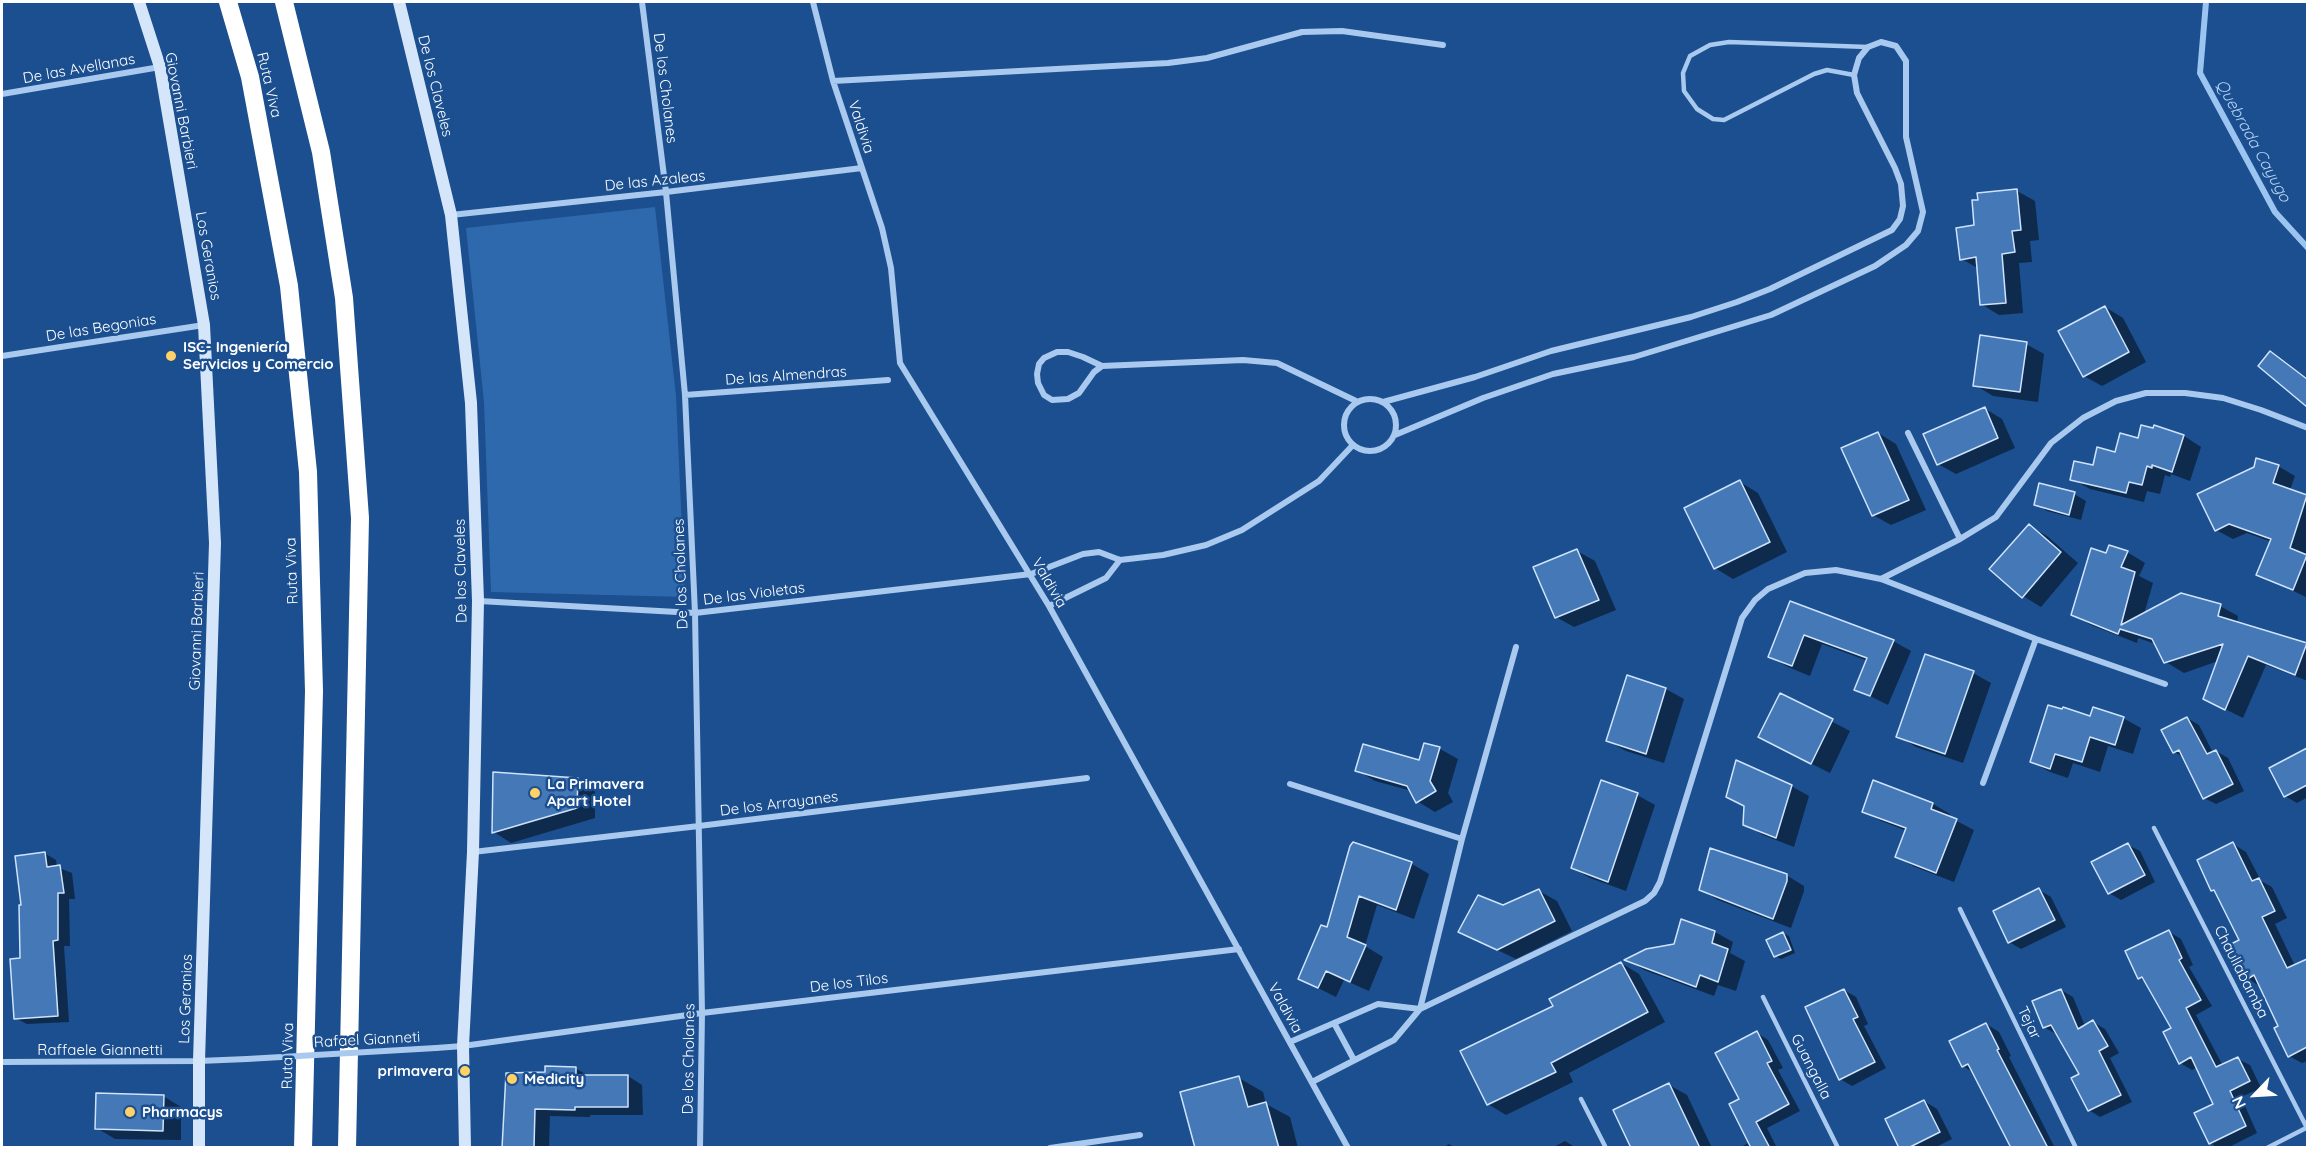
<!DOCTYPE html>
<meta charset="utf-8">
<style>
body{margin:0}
#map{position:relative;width:2309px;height:1149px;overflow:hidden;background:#1b4f8f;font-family:Quicksand,sans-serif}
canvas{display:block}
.frame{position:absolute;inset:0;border:3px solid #fff;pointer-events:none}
.north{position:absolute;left:2225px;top:1065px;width:60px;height:60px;-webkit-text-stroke:4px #1b4f8f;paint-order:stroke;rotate:245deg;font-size:16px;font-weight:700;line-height:24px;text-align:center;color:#fff}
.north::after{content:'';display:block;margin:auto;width:21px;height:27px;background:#fff;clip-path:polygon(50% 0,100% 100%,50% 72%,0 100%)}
</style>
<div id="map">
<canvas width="2309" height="1149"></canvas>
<div class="frame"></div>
<div class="north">N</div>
</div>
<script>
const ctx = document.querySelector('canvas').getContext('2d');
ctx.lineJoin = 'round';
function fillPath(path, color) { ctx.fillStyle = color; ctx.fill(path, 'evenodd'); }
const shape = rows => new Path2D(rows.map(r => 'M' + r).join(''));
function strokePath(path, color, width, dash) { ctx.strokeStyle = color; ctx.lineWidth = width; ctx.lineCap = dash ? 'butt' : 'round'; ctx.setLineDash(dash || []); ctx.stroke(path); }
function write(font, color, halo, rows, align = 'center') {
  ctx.font = font + ' Quicksand,sans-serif'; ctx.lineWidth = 5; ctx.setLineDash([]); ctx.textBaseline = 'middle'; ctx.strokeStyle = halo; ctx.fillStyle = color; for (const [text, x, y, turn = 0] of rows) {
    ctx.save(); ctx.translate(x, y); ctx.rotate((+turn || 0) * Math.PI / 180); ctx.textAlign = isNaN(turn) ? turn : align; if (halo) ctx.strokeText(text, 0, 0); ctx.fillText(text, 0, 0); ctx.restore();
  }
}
fillPath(shape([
 [655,207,676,396,685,597,491,592,484,402,466,228]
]), '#2e69ad');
fillPath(shape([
 [2017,191,2035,201,2039,240,2030,241,2032,262,2019,263,2023,313,1999,315,1981,304,1979,269,1962,259,1975,227],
 [2105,307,2123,318,2146,362,2102,386,2084,376],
 [2026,344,2044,354,2038,402,1993,396,1975,385],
 [2270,353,2308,378,2308,405,2260,365],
 [1984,408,2002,419,2015,448,1956,474,1938,464],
 [2155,427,2184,436,2201,447,2190,481,2171,474,2170,477,2165,475,2160,494,2147,491,2144,502,2090,489,2072,479,2154,430],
 [1878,433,1896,444,1926,510,1891,525,1873,515],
 [2278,466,2295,476,2290,490,2308,497,2308,598,2258,574,2272,542,2247,533,2233,539,2216,530,2255,468],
 [1740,482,1758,493,1787,552,1733,579,1715,568],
 [2074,494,2086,501,2081,520,2047,511,2036,504],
 [2029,526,2047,536,2078,563,2041,607,2023,596],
 [1577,551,1595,561,1616,610,1574,627,1556,617],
 [2127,552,2145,563,2139,576,2153,583,2144,614,2220,606,2238,616,2237,623,2308,645,2308,681,2266,665,2243,718,2223,708,2218,661,2184,673,2166,662,2156,644,2138,638,2137,643,2091,625,2073,615,2107,555],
 [1791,603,1893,641,1911,651,1888,705,1856,689,1868,661,1822,644,1810,676,1788,667,1770,657],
 [1973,673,1991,683,1963,763,1916,747,1898,736],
 [1628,677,1666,689,1684,699,1664,763,1626,751,1608,741],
 [1781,695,1850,731,1830,773,1778,747],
 [2091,718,2123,718,2141,728,2133,754,2108,746,2100,772,2073,763,2068,778,2050,772,2032,762],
 [2187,718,2199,725,2213,753,2216,751,2228,758,2244,791,2216,804,2204,798,2185,758,2174,752],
 [1425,745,1440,749,1458,759,1448,793,1453,802,1435,812,1417,801,1412,791,1375,781,1357,770,1420,762],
 [2303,752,2308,754,2308,797,2297,803,2285,796],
 [494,773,577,779,595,790,595,818,511,843,494,832],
 [1791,786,1809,796,1794,847,1763,835,1745,824],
 [1637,795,1655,805,1626,891,1590,878,1572,868],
 [1933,804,1950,814,1949,817,1974,830,1954,882,1915,867,1897,857,1907,831,1881,821,1863,811],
 [1354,844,1412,864,1429,874,1414,919,1377,905,1365,946,1383,957,1369,991,1344,980,1336,997,1300,979,1328,929],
 [2233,844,2246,852,2261,881,2272,887,2287,918,2275,924,2295,966,2308,961,2308,1061,2302,1063,2289,1056,2280,1026,2261,987,2247,978,2241,940,2218,893,2213,890],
 [2128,845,2140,851,2155,882,2121,900,2109,893],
 [44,853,56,860,57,867,72,873,75,899,69,899,70,946,64,946,69,1022,27,1024,15,1018,22,959],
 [1786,875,1804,886,1804,891,1791,928,1718,900,1700,889],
 [2039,890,2051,897,2066,927,2021,949,2009,942],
 [1539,891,1557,901,1572,931,1516,959,1460,932,1503,906],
 [1715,932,1733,942,1730,953,1745,961,1736,991,1718,985,1714,996,1644,970,1628,960],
 [2169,932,2181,939,2193,965,2189,967,2212,1006,2196,1015,2223,1066,2238,1059,2250,1065,2261,1088,2241,1097,2257,1133,2227,1148,2218,1148,2210,1143,2215,1105,2197,1067,2192,1070,2180,1063,2173,1029,2146,982,2139,978],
 [1783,933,1789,936,1795,953,1781,959,1775,956],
 [1621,963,1639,974,1665,1022,1569,1073,1573,1082,1506,1115,1488,1104,1462,1052,1555,1006],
 [1844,990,1856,997,1868,1024,1864,1026,1886,1068,1852,1086,1840,1079],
 [2061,990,2073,997,2085,1026,2093,1022,2105,1029,2119,1053,2110,1058,2132,1102,2100,1117,2089,1110,2081,1075,2056,1034,2044,1027],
 [1986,1024,1999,1032,2011,1056,2009,1057,2055,1148,2013,1148,1974,1073,1963,1066],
 [1757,1033,1768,1040,1783,1068,1778,1070,1800,1111,1767,1128,1777,1148,1739,1148,1750,1142],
 [575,1068,590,1077,628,1076,642,1085,643,1115,590,1115,590,1117,550,1116,549,1148,503,1148,546,1074],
 [1239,1078,1263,1092,1266,1104,1290,1117,1298,1148,1196,1148],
 [1669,1085,1687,1095,1712,1148,1633,1148],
 [163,1096,181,1107,181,1140,115,1139,97,1128],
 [1924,1101,1937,1109,1952,1139,1934,1148,1901,1148],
 [1565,1141,1576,1148,1552,1148],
 [1449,1144,1455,1148,1443,1148]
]), '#0007');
strokePath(shape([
 [2206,2,2200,73,2275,212,2308,248]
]), '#9cc4f0', 6);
const building = shape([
 [2017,189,2021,230,2012,231,2015,252,2002,254,2006,303,1980,305,1976,257,1960,260,1956,228,1974,225,1972,200,1978,200,1977,193,2017,189],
 [2105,306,2129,352,2083,377,2058,331,2105,306],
 [1980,335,2027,342,2020,392,1973,386,1980,335],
 [2270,351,2307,379,2307,407,2258,366,2270,351],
 [1985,407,1998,438,1937,465,1923,434,1985,407],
 [2141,425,2153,428,2154,425,2184,435,2172,472,2152,465,2152,468,2147,466,2142,485,2129,482,2126,493,2070,480,2074,461,2093,465,2097,447,2115,452,2120,433,2138,438,2141,425],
 [1878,432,1909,500,1872,516,1841,448,1878,432],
 [2256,458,2279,465,2273,483,2307,495,2290,548,2307,555,2293,590,2256,575,2271,539,2229,524,2215,531,2197,494,2254,467,2256,458],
 [1740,480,1770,542,1714,569,1684,508,1740,480],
 [2039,483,2075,492,2069,515,2034,505,2039,483],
 [2029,524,2061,552,2022,598,1989,569,2029,524],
 [2109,545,2128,551,2121,567,2135,572,2121,625,2181,593,2221,604,2218,616,2307,643,2295,675,2248,656,2225,710,2203,699,2223,644,2164,663,2152,639,2120,629,2118,634,2071,615,2091,548,2106,553,2109,545],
 [1577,549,1599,600,1555,618,1533,567,1577,549],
 [1790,601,1894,640,1870,696,1854,690,1867,658,1804,635,1792,666,1768,657,1790,601],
 [1925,654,1974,671,1945,754,1896,737,1925,654],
 [1627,675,1666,688,1646,754,1606,741,1627,675],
 [1780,693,1833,719,1811,764,1758,737,1780,693],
 [2048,705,2062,709,2063,707,2090,716,2093,707,2124,717,2115,745,2090,737,2082,762,2055,754,2050,769,2030,762,2048,705],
 [2187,717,2207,754,2216,750,2233,784,2203,799,2179,750,2173,753,2161,730,2187,717],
 [1424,743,1440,747,1430,781,1436,791,1416,803,1407,786,1355,771,1363,744,1419,760,1424,743],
 [2307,748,2307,785,2284,797,2269,768,2307,748],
 [1736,760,1792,785,1776,838,1743,825,1744,806,1726,797,1736,760],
 [493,772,578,778,577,808,492,833,493,772],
 [1601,780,1638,793,1608,882,1571,868,1601,780],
 [1873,780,1933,803,1931,809,1957,819,1936,873,1895,857,1906,828,1862,812,1873,780],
 [1353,842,1412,862,1396,910,1359,896,1347,937,1366,945,1350,982,1326,971,1318,988,1298,979,1321,925,1327,927,1350,846,1353,842],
 [2233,842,2252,881,2259,878,2275,911,2262,917,2287,968,2307,959,2307,1047,2288,1057,2274,1028,2278,1026,2254,975,2246,980,2229,945,2239,940,2214,890,2211,891,2197,860,2233,842],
 [2128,843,2145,875,2108,894,2091,862,2128,843],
 [1710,848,1787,874,1787,881,1773,919,1699,890,1710,848],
 [45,852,47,867,60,865,64,893,58,893,58,940,53,941,58,1016,14,1019,10,959,20,958,19,905,21,905,15,856,45,852],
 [2039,888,2055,920,2008,943,1993,911,2039,888],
 [1539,889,1555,921,1497,950,1458,932,1478,895,1503,905,1539,889],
 [1681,919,1715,931,1712,943,1728,949,1718,982,1700,975,1696,987,1624,960,1646,949,1674,944,1681,919],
 [2169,930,2182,958,2179,960,2201,1000,2186,1008,2216,1067,2238,1057,2250,1081,2230,1091,2246,1126,2209,1144,2194,1113,2213,1104,2191,1057,2179,1064,2163,1032,2171,1028,2142,977,2138,979,2125,951,2169,930],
 [1783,932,1791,950,1774,957,1766,940,1783,932],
 [1621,962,1648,1012,1551,1063,1556,1072,1487,1105,1460,1051,1553,1006,1549,999,1621,962],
 [1844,989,1858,1017,1853,1019,1875,1062,1839,1080,1805,1007,1844,989],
 [2061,989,2078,1029,2093,1020,2108,1046,2099,1051,2121,1095,2088,1111,2071,1078,2079,1074,2051,1025,2043,1028,2032,1001,2061,989],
 [1986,1023,1999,1049,1997,1050,2048,1148,2011,1148,1968,1064,1962,1067,1949,1041,1986,1023],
 [1757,1031,1772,1061,1767,1063,1789,1104,1756,1122,1770,1148,1751,1148,1729,1104,1739,1099,1715,1053,1757,1031],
 [545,1066,576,1067,576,1075,628,1075,628,1107,575,1107,575,1110,535,1109,534,1148,502,1148,506,1073,545,1072,545,1066],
 [1239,1076,1248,1107,1266,1102,1279,1148,1195,1148,1180,1092,1239,1076],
 [1669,1083,1700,1148,1631,1148,1613,1110,1669,1083],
 [96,1093,164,1095,163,1131,95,1129,96,1093],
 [1924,1100,1940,1132,1908,1148,1899,1148,1885,1119,1924,1100]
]);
fillPath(building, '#4478b7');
strokePath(building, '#cfe3fa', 1.5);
strokePath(shape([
 [1854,75,1827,70,1814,74,1724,120,1713,119,1697,109,1684,91,1683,73,1690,56,1710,45,1729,42,1868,47],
 [2154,828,2307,1128],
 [1960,909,2076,1148],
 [1763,997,1838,1148],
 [1581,1099,1606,1148],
 [2267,1148,2308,1127]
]), '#a9c9ee', 4.5);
strokePath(shape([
 [642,2,666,192,685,395,695,613,702,1013,700,1148],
 [813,2,833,81,882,228,891,268,900,363,1049,606,1348,1148],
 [833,81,1168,63,1207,58,1302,32,1342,31,1443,45],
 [2,94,160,67],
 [451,215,666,192,862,168],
 [2,356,204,325],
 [1102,366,1094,372,1079,393,1068,399,1052,400,1044,395,1038,383,1037,374,1039,364,1044,358,1057,352,1068,352,1083,357,1102,366,1243,360,1277,363,1356,401],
 [685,395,888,380],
 '1344 425a26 26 0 1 1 52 0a26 26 0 1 1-52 0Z',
 [1383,402,1475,377,1551,351,1691,317,1737,302,1770,289,1892,230,1900,219,1903,206,1901,184,1895,168,1857,93,1854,75,1859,58,1868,47,1881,42,1896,46,1906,61,1906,137,1923,212,1918,231,1906,245,1875,266,1771,315,1634,357,1553,374,1483,398,1395,435],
 [1908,433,1960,539],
 [1881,579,1960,539,1996,517,2051,443,2083,418,2116,401,2146,393,2185,393,2223,398,2261,410,2308,428],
 [479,601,695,613,1031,574,1083,554,1099,552,1120,560,1163,555,1206,545,1242,530,1319,481,1352,446],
 [1049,606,1106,578,1120,560],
 [1983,783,2036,639],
 [1290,784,1462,839],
 [473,852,699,826,1087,778],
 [1420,1009,1462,839,1516,647],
 [1334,1023,1354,1060],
 [1290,1042,1378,1004,1420,1009],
 [436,1048,463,1046,702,1013,1239,949],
 [2,1062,199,1061,247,1059],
 [1312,1082,1394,1040,1420,1009,1645,901,1654,893,1660,882,1742,618,1755,600,1768,589,1805,573,1836,570,1881,579,2036,639,2165,684],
 [1050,1148,1140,1135]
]), '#a9c9ee', 6);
strokePath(shape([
 [139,2,160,67,204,325,215,543,199,1061,199,1148],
 [399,2,451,215,471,403,478,601,473,852,463,1046,465,1148]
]), '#d6e6fa', 12);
strokePath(shape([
 [228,2,250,77,289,286,308,472,314,691,303,1148],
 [284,2,321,152,344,298,360,518,347,1148]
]), '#fff', 18);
strokePath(shape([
 [247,1059,436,1048]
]), '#a9c9ee', 6);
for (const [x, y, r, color] of [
 [171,356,6,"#ffd166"],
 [535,793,6,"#ffd166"],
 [465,1071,6,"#ffd166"],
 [512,1079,6,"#ffd166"],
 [130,1112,6,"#ffd166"]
]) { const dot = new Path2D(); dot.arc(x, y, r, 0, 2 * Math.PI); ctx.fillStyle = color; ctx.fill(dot); strokePath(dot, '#1b4f8f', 2); }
write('15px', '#fff', '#1b4f8f', [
 ["De las Avellanas",79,69,-10],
 ["Ruta Viva",269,85,77],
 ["De los Claveles",435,86,76],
 ["De los Cholanes",665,88,83],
 ["Giovanni Barbieri",181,111,79],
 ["Valdivia",861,127,72],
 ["De las Azaleas",655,181,-6],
 ["Los Geranios",208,256,80],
 ["De las Begonias",101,328,-9],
 ["De las Almendras",786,376,-4],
 ["Ruta Viva",292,571,-92],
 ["De los Claveles",461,571,-91],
 ["De los Cholanes",681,574,-92],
 ["Valdivia",1049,583,60],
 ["De las Violetas",754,594,-7],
 ["Giovanni Barbieri",197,631,-88],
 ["De los Arrayanes",779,804,-7],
 ["Chaullabamba",2241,972,63],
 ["De los Tilos",849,983,-7],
 ["Los Geranios",186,999,-88],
 ["Valdivia",1285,1008,61],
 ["Tejar",2029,1023,64],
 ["Rafael Gianneti",367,1040,-3],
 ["Raffaele Giannetti",100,1050],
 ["Ruta Viva",288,1056,-89],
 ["De los Cholanes",689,1059,-89],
 ["Guangalla",1811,1067,63]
]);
write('bold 15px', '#fff', '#1b4f8f', [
 ["ISC- Ingeniería",183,347],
 ["Servicios y Comercio",183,364],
 ["La Primavera",547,784],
 ["Apart Hotel",547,801],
 ["primavera",453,1071,"right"],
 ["Medicity",524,1079],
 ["Pharmacys",142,1112]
], 'left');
write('italic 16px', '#b5d3f5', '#1b4f8f', [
 ["Quebrada Cayugo",2253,141,61]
]);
</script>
